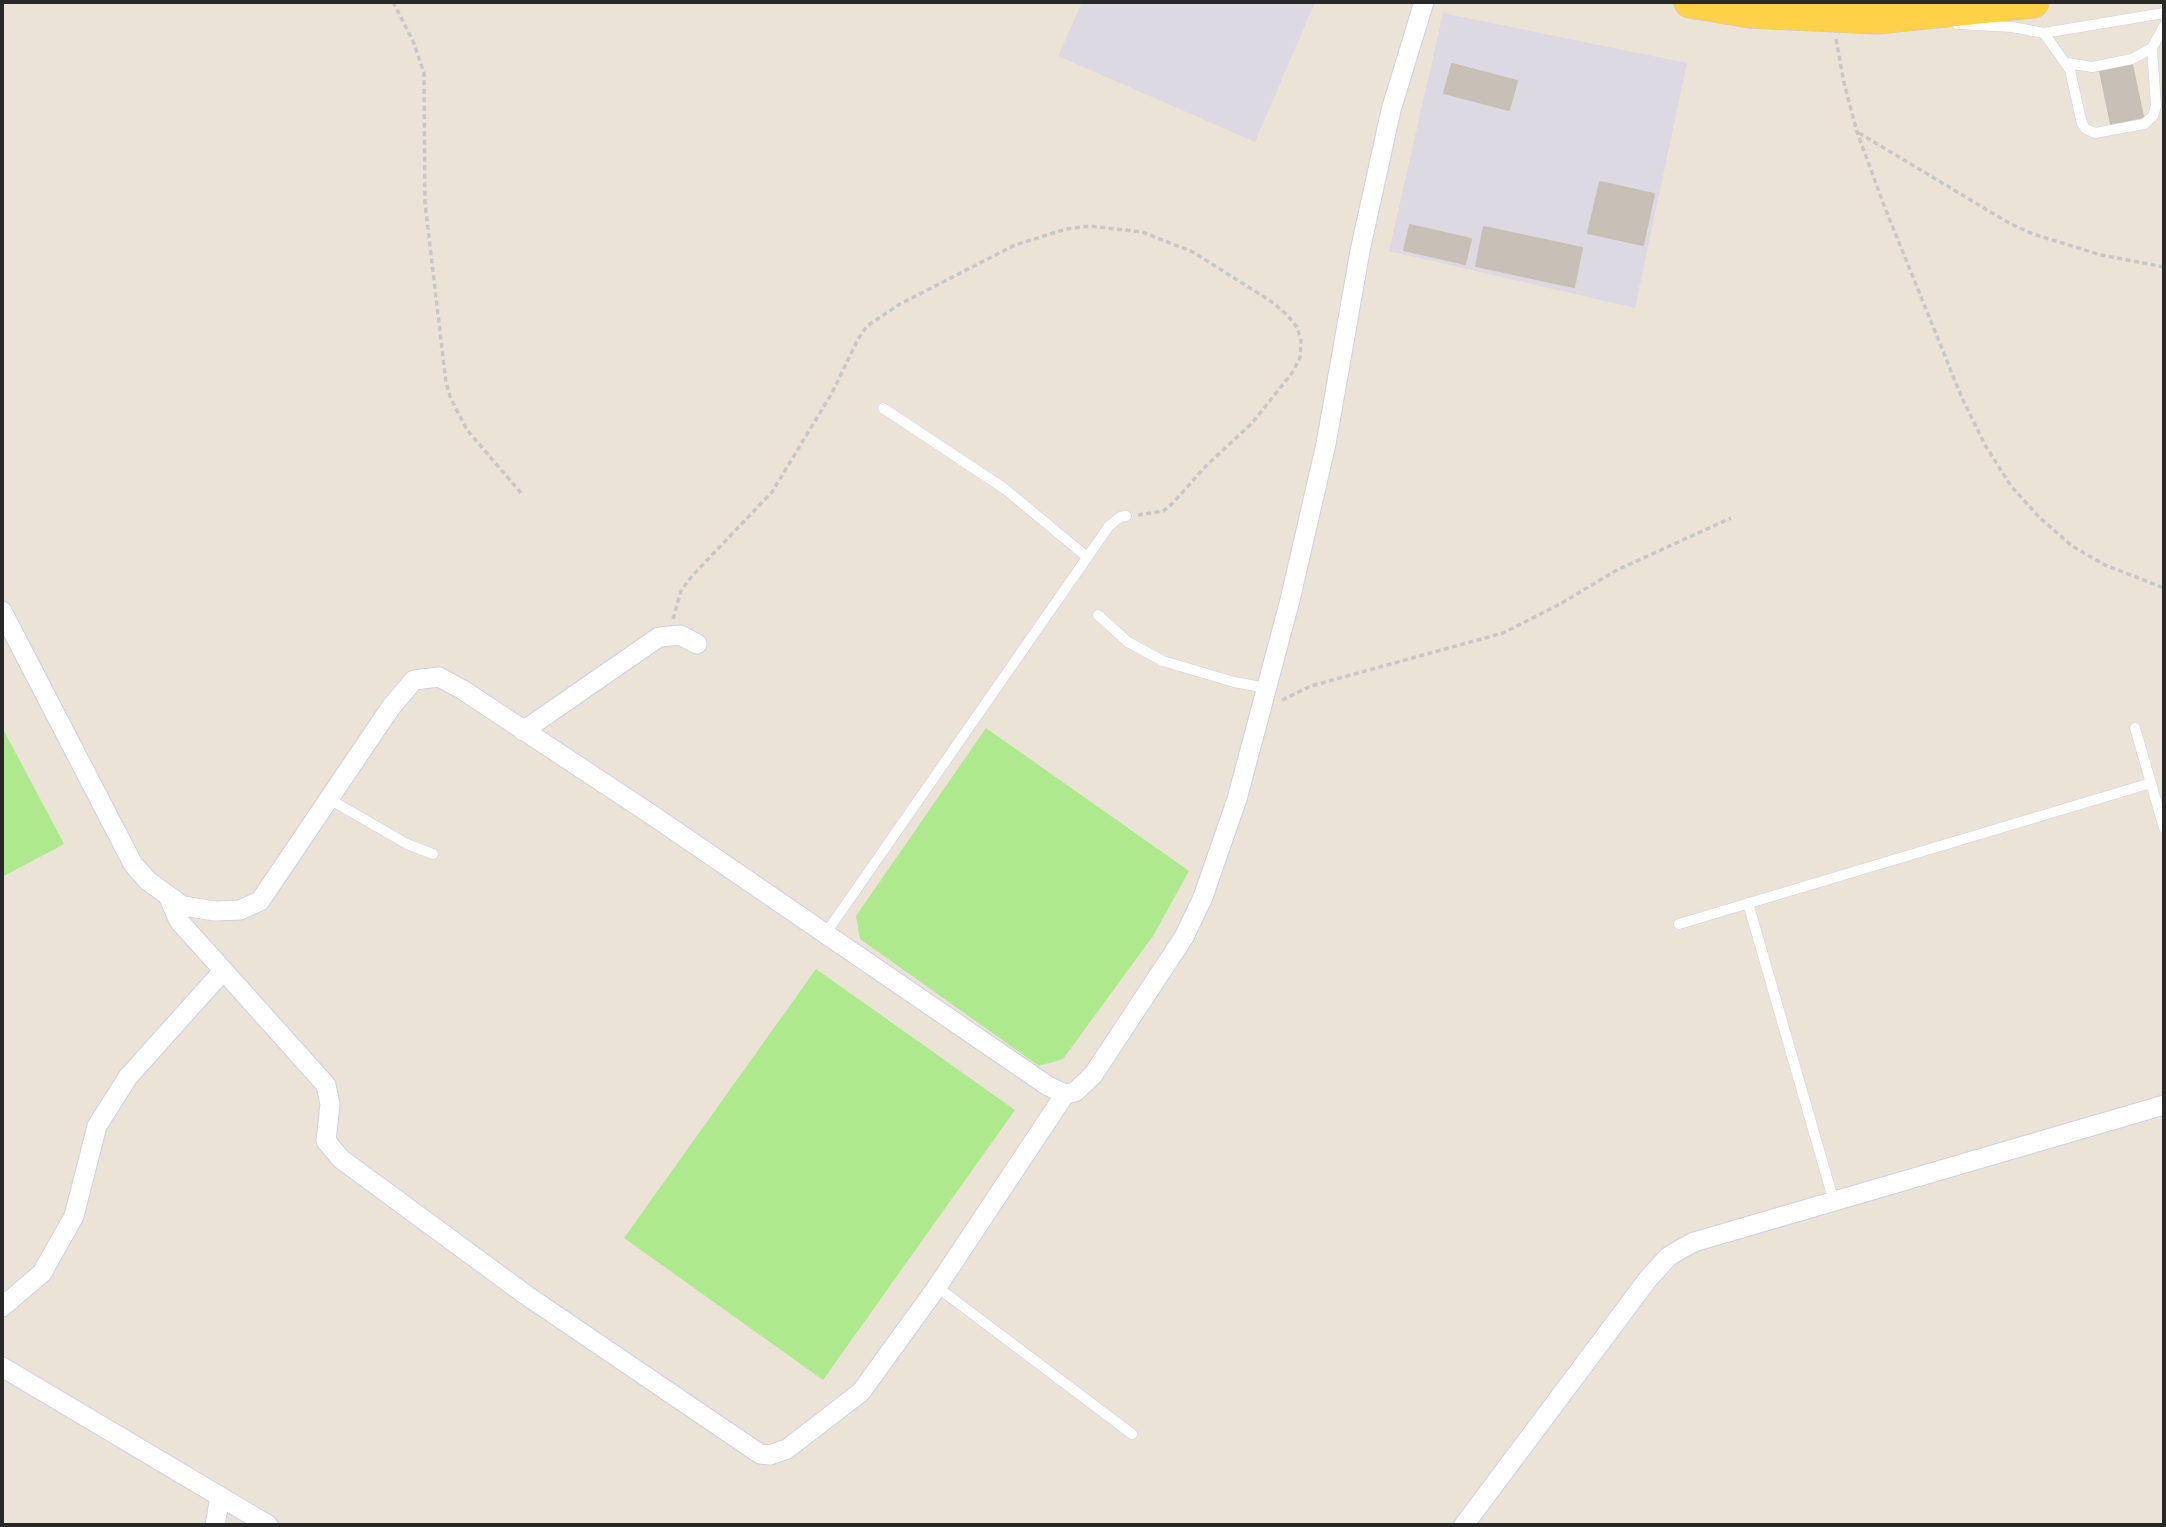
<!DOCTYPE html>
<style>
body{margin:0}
#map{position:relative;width:2166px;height:1527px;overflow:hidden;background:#ece3d7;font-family:"Sofia Sans Condensed",sans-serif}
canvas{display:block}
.frame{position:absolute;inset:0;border:4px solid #282828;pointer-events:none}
</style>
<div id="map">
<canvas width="2166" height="1527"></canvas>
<div class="frame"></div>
</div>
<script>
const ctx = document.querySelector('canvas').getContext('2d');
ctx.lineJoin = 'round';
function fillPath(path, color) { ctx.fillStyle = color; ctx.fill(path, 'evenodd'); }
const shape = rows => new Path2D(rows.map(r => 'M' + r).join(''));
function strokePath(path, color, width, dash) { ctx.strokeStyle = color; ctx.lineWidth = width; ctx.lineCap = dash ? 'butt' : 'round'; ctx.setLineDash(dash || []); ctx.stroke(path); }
fillPath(shape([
 [1082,2,1315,2,1255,142,1058,56],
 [1443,13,1687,63,1635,308,1389,251]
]), '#dcd9e3');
fillPath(shape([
 [2,727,64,844,2,877],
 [986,728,1189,871,1153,936,1063,1059,1039,1066,860,939,856,916],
 [816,969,1015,1110,823,1380,624,1238]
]), '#aee98d');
const building = shape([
 [1452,64,1517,81,1509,110,1444,93,1452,64],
 [2132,64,2143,117,2111,124,2100,71,2132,64],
 [1600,182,1654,194,1643,245,1588,233,1600,182],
 [1410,225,1471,239,1465,264,1404,250,1410,225],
 [1484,227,1582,248,1574,287,1476,266,1484,227]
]);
fillPath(building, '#c7c0b7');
strokePath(building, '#c7bfb1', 2);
const lane = shape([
 [1957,24,2012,27,2044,33,2164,13],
 [2044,33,2070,70,2082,124,2086,129,2095,133,2144,124,2153,116,2156,106,2152,48,2164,26],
 [2067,63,2092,67,2132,59,2152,48],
 [883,408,1005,489,1087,557],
 [1098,615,1128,642,1163,661,1234,682,1267,688],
 [2135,728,2164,828],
 [329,799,407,844,433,854],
 [1748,903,1834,1202],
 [1679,924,2151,783],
 [826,933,1109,526,1120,517,1126,516],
 [937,1287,1132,1434]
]);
const street = shape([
 [2,611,133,864,148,881,183,906,215,911,240,910,260,901,391,707,414,680,439,677,463,690,655,817,1048,1086,1065,1094,1075,1092,1093,1075,1184,937,1203,897,1237,799,1290,600,1326,444,1360,251,1391,110,1424,2],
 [523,731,659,637,680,635,697,644],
 [168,896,179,921,326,1085,330,1104,326,1141,341,1159,526,1295,760,1454,770,1455,787,1449,861,1392,937,1287,1065,1094],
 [2,1307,42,1273,74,1216,97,1126,128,1077,223,971],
 [2,1367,268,1525],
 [215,1525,220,1496],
 [1464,1525,1648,1279,1668,1257,1681,1249,1694,1242,2164,1105]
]);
const primary = shape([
 [1690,2,1750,12,1877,18,2033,2]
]);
strokePath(lane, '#ccd1e3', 11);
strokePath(street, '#ccd1e3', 21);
strokePath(primary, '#c7c7c7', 33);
strokePath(shape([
 [393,2,413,41,424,73,425,203,446,383,451,399,467,430,522,494],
 [1836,39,1844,83,1857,132,1885,208,1962,398,1985,445,2011,486,2039,517,2072,546,2105,565,2164,588],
 [1859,133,2009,223,2033,234,2101,255,2164,267],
 [673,619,681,591,692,576,772,492,832,393,858,339,867,326,900,304,1015,245,1066,229,1090,226,1142,232,1193,252,1272,302,1286,314,1297,327,1301,341,1300,358,1292,373,1252,423,1205,467,1172,504,1163,511,1138,515],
 [1282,700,1311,686,1503,633,1560,604,1617,570,1731,518]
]), '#c7c7c7', 3.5, [5, 3.5]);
strokePath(lane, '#fff', 10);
strokePath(street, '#fff', 19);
strokePath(primary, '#ffd149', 32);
</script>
